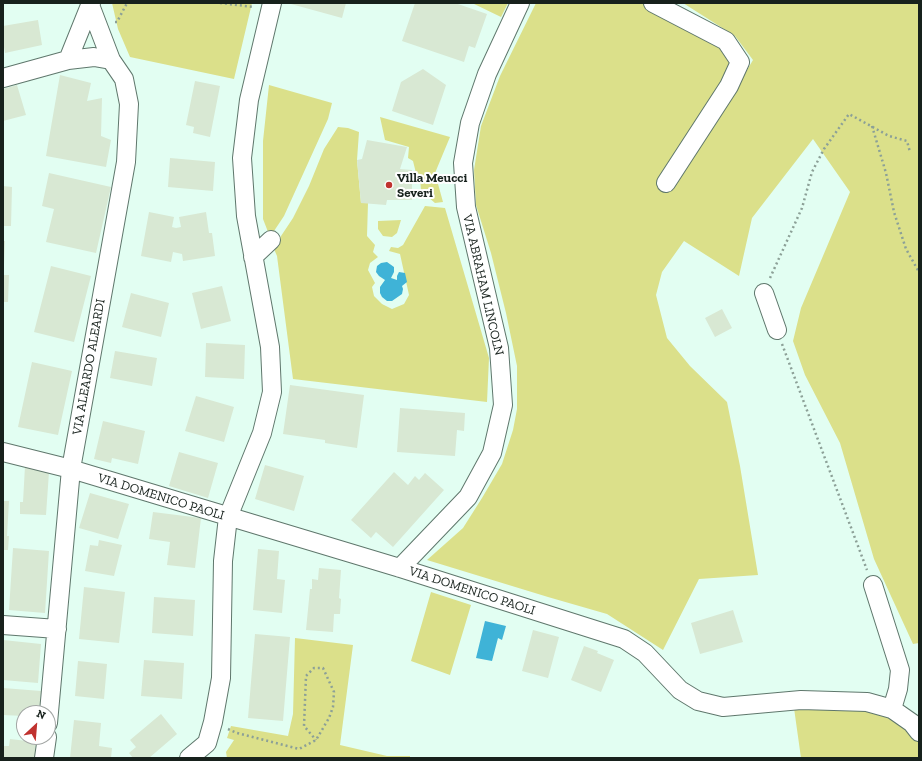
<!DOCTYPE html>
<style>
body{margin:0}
#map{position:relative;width:922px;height:761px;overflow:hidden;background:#e2fef2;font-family:"Zilla Slab",serif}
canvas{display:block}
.frame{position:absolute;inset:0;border:4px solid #17211c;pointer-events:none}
.north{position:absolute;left:16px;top:705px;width:40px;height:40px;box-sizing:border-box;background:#fff;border:1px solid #a2a6a4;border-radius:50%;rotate:26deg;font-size:11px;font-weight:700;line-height:16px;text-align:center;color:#17211c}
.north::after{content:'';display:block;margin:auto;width:14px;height:18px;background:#c0322f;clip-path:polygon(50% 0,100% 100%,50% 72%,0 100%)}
</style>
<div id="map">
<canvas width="922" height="761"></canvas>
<div class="frame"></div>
<div class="north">N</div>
</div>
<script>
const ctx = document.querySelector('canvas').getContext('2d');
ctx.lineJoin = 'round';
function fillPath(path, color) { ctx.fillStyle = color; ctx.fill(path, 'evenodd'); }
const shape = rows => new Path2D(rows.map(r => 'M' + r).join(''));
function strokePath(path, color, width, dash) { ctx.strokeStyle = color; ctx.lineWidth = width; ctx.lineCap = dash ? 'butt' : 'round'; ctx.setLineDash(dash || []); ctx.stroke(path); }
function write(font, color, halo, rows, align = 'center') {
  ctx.font = font + ' "Zilla Slab",serif'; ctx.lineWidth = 4; ctx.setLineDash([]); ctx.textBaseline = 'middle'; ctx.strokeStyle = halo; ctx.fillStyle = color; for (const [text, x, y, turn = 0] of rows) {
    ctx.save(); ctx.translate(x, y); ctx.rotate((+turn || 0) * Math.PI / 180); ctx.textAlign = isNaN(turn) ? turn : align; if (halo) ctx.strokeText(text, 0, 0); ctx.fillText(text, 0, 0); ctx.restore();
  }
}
fillPath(shape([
 [112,3,252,3,234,79,130,57,118,29],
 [472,3,508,3,501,17],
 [536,3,648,3,723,50,733,63,747,70,753,60,735,36,683,3,919,3,919,643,913,644,874,559,840,443,805,375,793,341,801,308,850,192,813,139,752,218,739,276,684,241,662,272,656,295,667,338,690,366,727,402,740,466,758,575,699,579,663,650,607,614,548,597,427,560,463,528,482,498,502,464,513,430,517,409,517,366,506,313,491,253,476,205,474,170,481,126,500,76],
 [269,85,332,103,328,119,284,216,270,237,263,219,263,141],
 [380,117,450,137,435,173,443,202,435,203,421,191,420,174,416,173,413,161,408,158,409,147,385,140],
 [338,127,348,128,359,132,357,160,361,203,368,203,367,236,375,245,373,252,378,257,370,263,368,270,375,283,372,287,374,296,382,304,392,309,404,304,409,295,400,254,389,251,391,247,398,248,403,245,425,206,445,208,489,358,487,402,293,379,277,256,274,249,281,236,293,218,309,186,324,149],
 [401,220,397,233,392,237,383,236,378,229,378,221],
 [431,592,471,605,450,675,411,661],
 [295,638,353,645,340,745,387,756,410,756,410,758,227,758,226,752,234,740,227,738,231,726,288,736,293,714],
 [794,708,870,709,897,718,919,740,919,758,801,758]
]), '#dbe08a');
fillPath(shape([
 [387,262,394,267,394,272,391,278,397,280,397,276,399,272,405,273,407,282,402,286,403,289,402,294,392,301,387,301,382,297,380,293,380,287,385,280,379,276,376,272,377,266,381,263],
 [485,621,506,626,502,640,498,638,492,661,476,658]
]), '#3fb3d7');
fillPath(shape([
 [291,3,346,3,342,18,291,4],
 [415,3,455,3,487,14,475,48,469,46,464,62,402,41],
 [38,20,42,45,5,53,3,41,3,26],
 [423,69,446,85,433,125,392,111,401,82],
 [60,75,91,83,87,101,102,98,101,136,111,140,106,167,46,156],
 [195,81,220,86,210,137,193,133,194,127,186,125],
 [17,85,26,115,3,121,3,89],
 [367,140,407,147,400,169,412,170,412,200,387,200,386,205,361,203,357,160,362,159],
 [170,158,215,162,213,191,168,187],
 [49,173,111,187,96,253,46,242,54,209,42,206],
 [3,186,12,187,11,226,3,226],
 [149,212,174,217,172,227,176,228,181,227,179,217,206,212,209,233,212,233,215,256,183,261,182,254,173,252,171,262,141,256],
 [3,241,5,241,4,265,3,265],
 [51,266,91,276,74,342,34,332],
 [3,275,9,275,8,302,3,302],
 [222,286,231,321,201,329,192,293],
 [131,293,169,303,161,337,122,327],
 [722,309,732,328,715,337,705,318],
 [206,343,245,345,244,379,205,377],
 [115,351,157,358,152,386,110,378],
 [32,362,72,371,58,435,18,427],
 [290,385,364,395,357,448,325,443,325,440,283,434],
 [196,396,234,407,224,442,185,431],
 [400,408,465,413,464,431,457,430,455,456,397,452],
 [103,421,145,431,138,464,112,458,111,463,94,459],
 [179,452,218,463,208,498,169,486],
 [265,465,304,476,294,511,255,499],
 [25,466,49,472,46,515,20,514,20,502,23,502],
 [394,472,408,485,415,476,419,480,425,473,444,490,393,547,376,532,371,538,351,520],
 [90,493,129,504,118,539,79,528],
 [3,501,9,501,7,536,9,536,8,550,3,550],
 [153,512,201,518,195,568,167,565,170,542,149,539],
 [99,540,122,545,114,576,85,571,90,545,98,546],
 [13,548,49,551,45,613,9,610],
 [258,549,279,551,277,579,285,580,282,613,253,610],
 [319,568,341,570,339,598,341,599,340,614,334,614,333,632,306,630,310,589,312,589,312,579,318,580],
 [84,587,125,592,119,643,79,639],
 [154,597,195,600,193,636,152,633],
 [733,610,743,642,700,654,691,623],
 [533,630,559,637,548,678,522,671],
 [255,634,290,637,283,721,248,718],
 [3,640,41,644,38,683,3,680],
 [584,646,598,651,597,653,614,660,601,692,571,680],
 [144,660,184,663,182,699,141,696],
 [78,661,107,664,104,699,75,696],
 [3,688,41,691,39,713,24,713,24,716,3,715],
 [161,714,177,734,149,758,133,758,129,753,136,747,130,740],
 [74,720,101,723,99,746,112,748,111,758,70,758],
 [10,739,36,742,35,758,3,758,3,746,9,746]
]), '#d8e8d3');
const minor = shape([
 [653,3,726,41,740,62,729,86,666,183],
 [90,5,111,60],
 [68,60,91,3],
 [3,78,68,60,94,57,111,60,124,79,129,104,126,162,71,469,48,723],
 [253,257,271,240],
 [764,293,777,330],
 [3,452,71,469,400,568,624,639,645,653,680,690,698,701,723,707,801,700,867,702,892,709,912,723,919,732],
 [400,568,468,497,492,453,503,405,499,348,466,207,463,163,470,123,487,74,520,3],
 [873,585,900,670,898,689,892,709],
 [3,625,57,629],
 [44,758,47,737],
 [189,758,207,743,213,722,221,678,223,561,228,517,262,433,272,392,270,347,246,216,242,158,249,100,272,3]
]);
strokePath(minor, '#5f776c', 20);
strokePath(shape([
 [220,3,254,7],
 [115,22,117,22,127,3],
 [872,126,886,173,894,212,906,249,919,272],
 [770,278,802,208,812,172,824,149,849,114,889,136,907,141,910,152],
 [782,344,867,570],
 [228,729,237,733,299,749,316,740,329,718,333,707,334,692,323,668,314,668,306,676,304,726,316,740]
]), '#8ca097', 2.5, [2, 3]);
strokePath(minor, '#fff', 18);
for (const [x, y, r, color] of [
 [389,185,4,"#c0322f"]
]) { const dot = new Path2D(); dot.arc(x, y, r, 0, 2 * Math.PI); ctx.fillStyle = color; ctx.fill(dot); strokePath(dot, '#fff', 1.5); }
write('bold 13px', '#17211c', '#fff', [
 ["Villa Meucci",397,178],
 ["Severi",397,193]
], 'left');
write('13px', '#17211c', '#fff', [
 ["VIA ABRAHAM LINCOLN",483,285,77],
 ["VIA ALEARDO ALEARDI",89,367,-80],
 ["VIA DOMENICO PAOLI",161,497,17],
 ["VIA DOMENICO PAOLI",472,591,18]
]);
</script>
